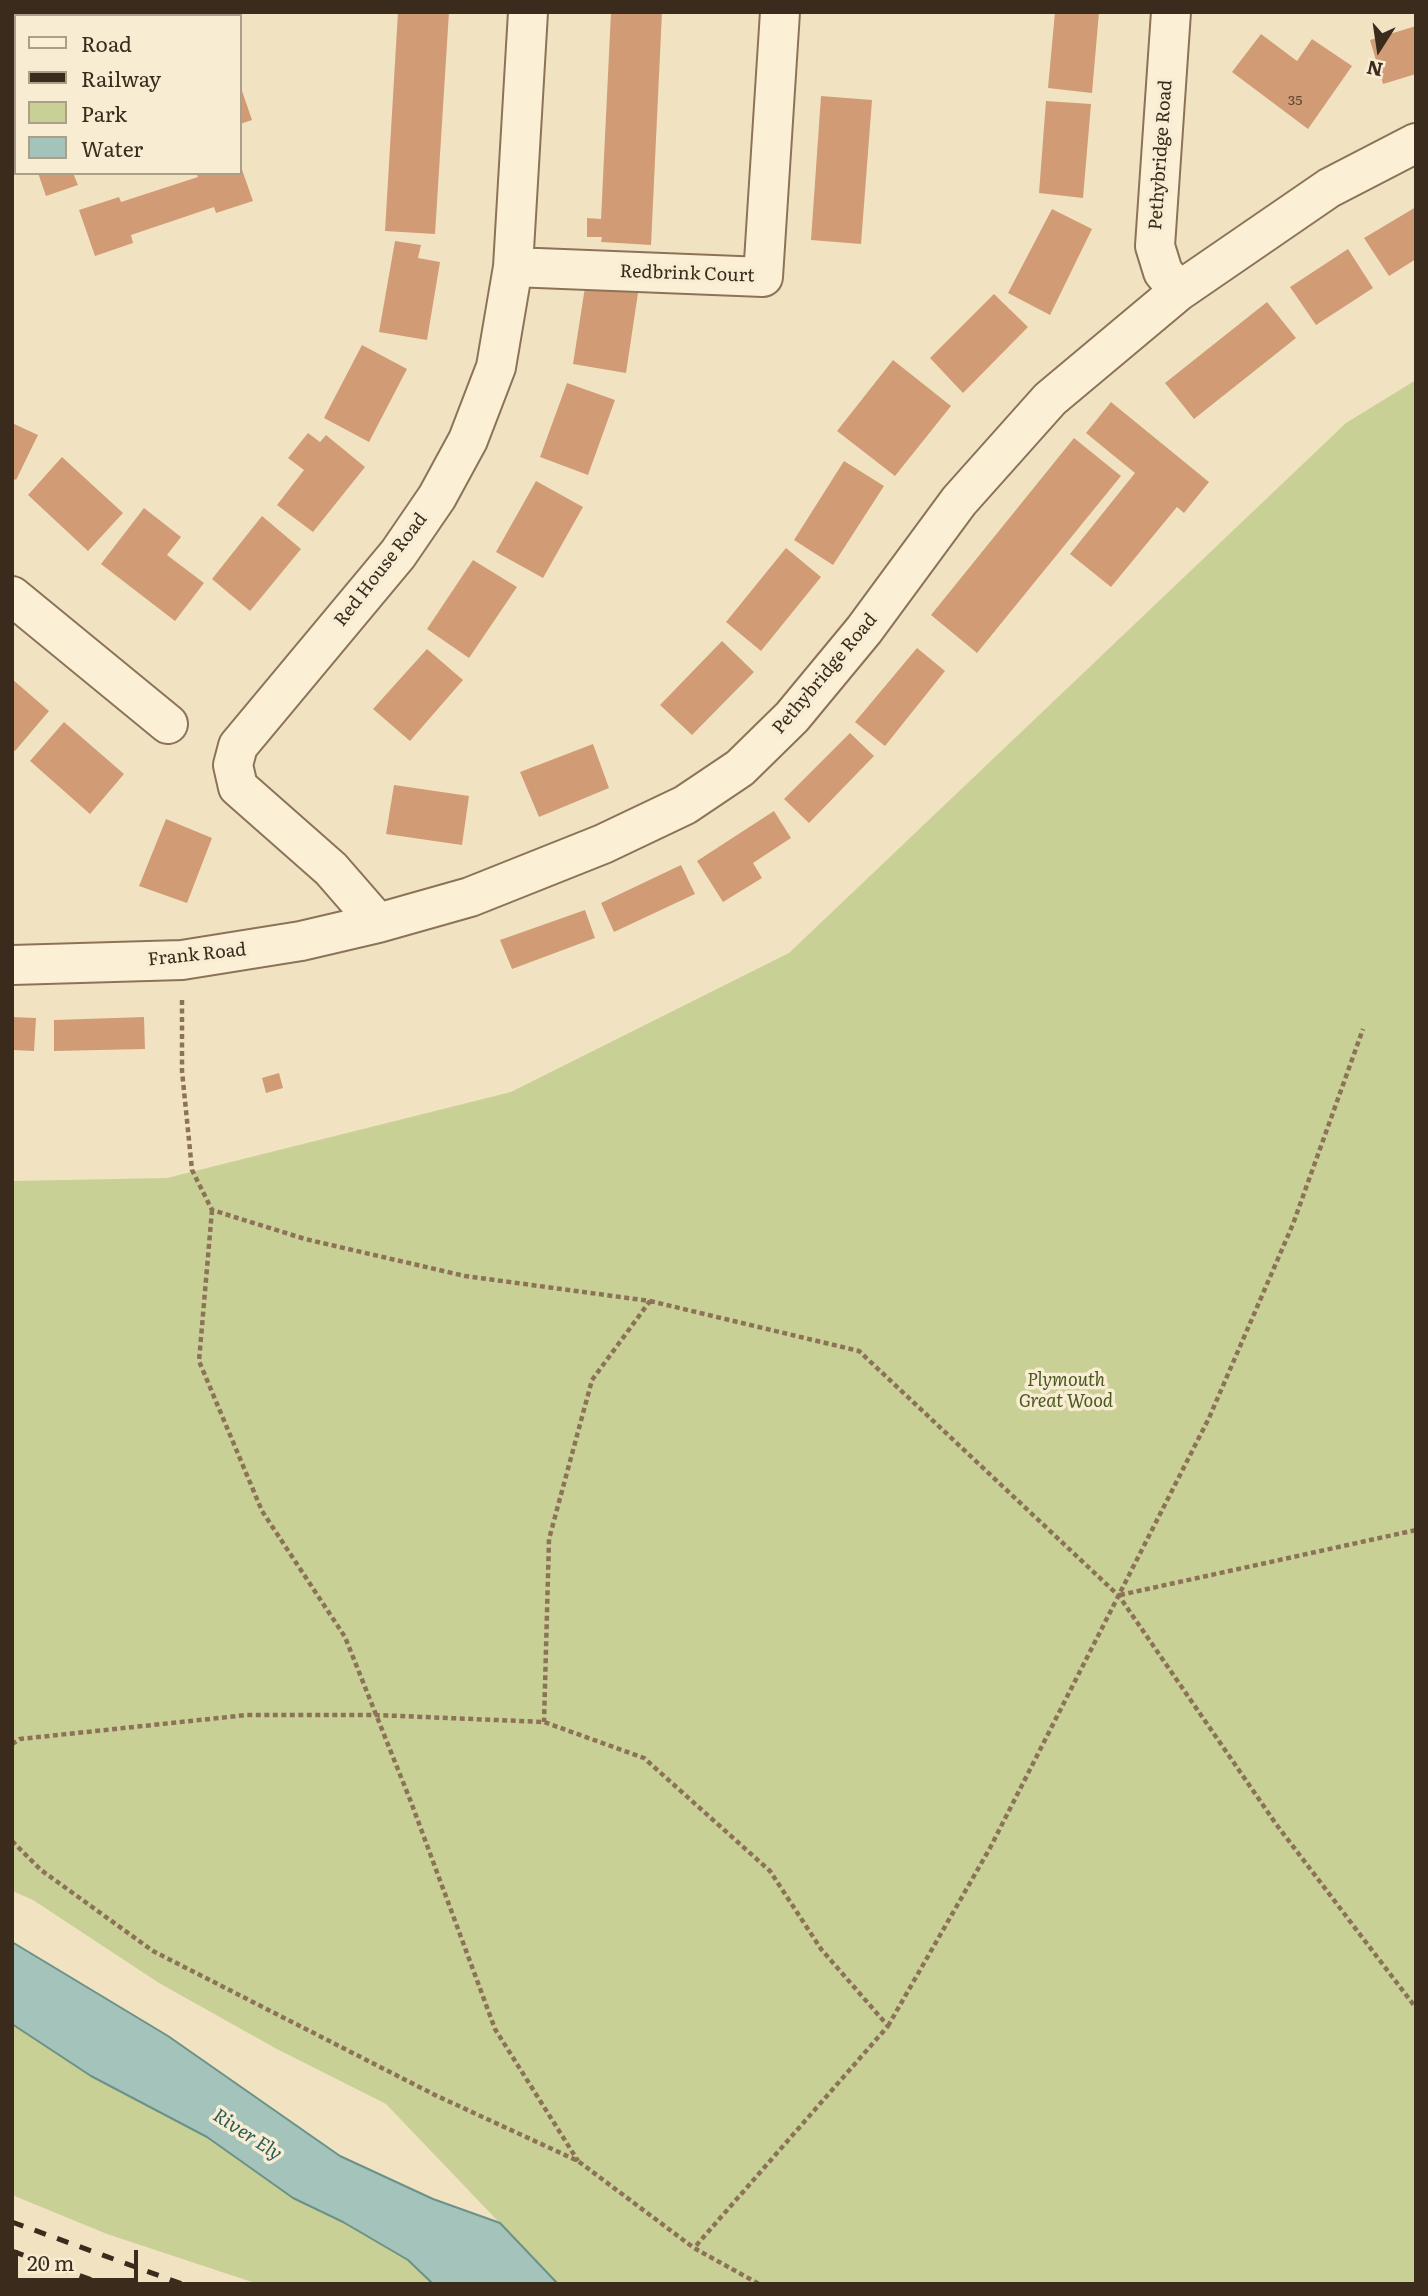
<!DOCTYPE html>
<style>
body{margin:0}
#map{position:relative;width:1428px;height:2296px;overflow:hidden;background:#f1e3c2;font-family:Literata,serif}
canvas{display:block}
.frame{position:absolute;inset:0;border:14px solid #3a2b1d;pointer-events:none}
.legend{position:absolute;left:14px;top:14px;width:228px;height:161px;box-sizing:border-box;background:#f8edd2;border:2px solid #ac9f8a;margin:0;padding:9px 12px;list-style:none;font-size:21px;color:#3a2b1d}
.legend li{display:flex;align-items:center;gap:14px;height:35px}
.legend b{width:35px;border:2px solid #ac9f8a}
.north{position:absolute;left:1344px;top:14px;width:70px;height:70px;-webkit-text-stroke:5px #f8edd2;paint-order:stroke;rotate:192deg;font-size:19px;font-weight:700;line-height:28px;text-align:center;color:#3a2b1d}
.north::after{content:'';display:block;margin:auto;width:24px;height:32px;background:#3a2b1d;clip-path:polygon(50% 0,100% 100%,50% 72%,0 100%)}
.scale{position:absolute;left:14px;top:2250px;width:124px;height:32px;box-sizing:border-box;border:4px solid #3a2b1d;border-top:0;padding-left:9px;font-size:21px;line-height:24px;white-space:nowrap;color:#3a2b1d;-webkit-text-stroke:5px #f8edd2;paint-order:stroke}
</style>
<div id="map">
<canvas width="1428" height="2296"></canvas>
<div class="frame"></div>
<ul class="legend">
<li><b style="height:9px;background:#fbf0d6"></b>Road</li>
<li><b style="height:9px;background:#3a2b1d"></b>Railway</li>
<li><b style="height:19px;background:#c9d095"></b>Park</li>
<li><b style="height:19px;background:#a4c3ba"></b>Water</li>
</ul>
<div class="north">N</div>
<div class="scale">20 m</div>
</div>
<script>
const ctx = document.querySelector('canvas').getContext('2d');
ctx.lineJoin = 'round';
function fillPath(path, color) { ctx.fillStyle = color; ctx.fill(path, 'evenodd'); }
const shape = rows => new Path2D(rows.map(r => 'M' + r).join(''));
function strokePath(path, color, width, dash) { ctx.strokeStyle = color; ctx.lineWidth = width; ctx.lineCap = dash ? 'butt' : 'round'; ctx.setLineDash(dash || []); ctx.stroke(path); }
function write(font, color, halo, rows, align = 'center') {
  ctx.font = font + ' Literata,serif'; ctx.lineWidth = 7; ctx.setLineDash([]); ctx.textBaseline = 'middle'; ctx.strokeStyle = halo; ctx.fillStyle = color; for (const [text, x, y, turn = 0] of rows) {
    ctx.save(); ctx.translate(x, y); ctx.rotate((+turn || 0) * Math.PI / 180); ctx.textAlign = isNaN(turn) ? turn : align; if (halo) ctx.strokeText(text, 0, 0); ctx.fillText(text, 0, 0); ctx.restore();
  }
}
fillPath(shape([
 [1416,380,1416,2284,558,2284,386,2104,275,2048,159,1983,33,1900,12,1891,12,1181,167,1178,511,1092,789,953,1346,423],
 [12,2024,91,2076,207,2137,293,2198,343,2222,408,2260,433,2284,258,2284,107,2234,12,2195]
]), '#c9d095');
const water = shape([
 [12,1942,168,2036,340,2156,433,2199,500,2223,558,2284,433,2284,408,2260,343,2222,293,2198,207,2137,91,2076,12,2024,12,1942]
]);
fillPath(water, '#a4c3ba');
strokePath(water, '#6b9288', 2);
fillPath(shape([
 [12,12,29,12,31,16,16,16,16,76,12,68],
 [156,12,196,12,197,16,157,16],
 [398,12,449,12,435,234,385,231],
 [611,12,662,12,651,245,601,242,602,237,587,237,587,218,601,219],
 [1055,12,1099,12,1092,93,1048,88],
 [1416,26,1416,74,1383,84,1370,40],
 [1261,34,1297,61,1312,39,1352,66,1308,129,1232,72],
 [240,85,252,120,240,124],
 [821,96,872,100,861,244,811,240],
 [1046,101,1091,104,1083,198,1039,193],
 [240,164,253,201,216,213,214,207,131,235,133,243,95,256,79,210,119,197,121,202,198,177,196,173,240,173],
 [38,173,73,173,78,185,46,196],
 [1416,207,1416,259,1389,276,1364,238],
 [1052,209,1092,229,1050,315,1008,293],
 [395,241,421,245,418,258,440,262,427,340,379,332],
 [1348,249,1373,288,1316,325,1290,287],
 [585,287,638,293,626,373,573,364],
 [994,294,1028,327,963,393,930,358],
 [1267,302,1296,338,1194,419,1165,383],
 [362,345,407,369,369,442,324,418],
 [893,360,951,406,895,476,837,431],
 [567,383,615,400,588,475,540,457],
 [1111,402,1209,482,1184,513,1177,507,1111,587,1070,554,1135,473,1086,433],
 [12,423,38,435,16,480,12,478],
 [308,433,320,442,326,435,365,467,313,532,277,505,304,470,288,458],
 [1074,438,1121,476,977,653,931,615],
 [62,457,123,513,88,551,28,495],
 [844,461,884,486,833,565,794,540],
 [536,481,583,507,543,578,496,552],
 [144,508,181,537,167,555,204,583,175,621,101,564],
 [262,516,301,549,250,611,212,579],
 [786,548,821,577,761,651,726,622],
 [473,560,517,587,469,658,427,629],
 [722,641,754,672,692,735,660,705],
 [917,648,945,671,885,746,855,722],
 [427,649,463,680,410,741,373,709],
 [12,679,49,711,15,751,12,748],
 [64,722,124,774,90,814,30,761],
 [850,733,874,756,809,823,784,799],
 [593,744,609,788,539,817,520,772],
 [394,785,469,796,462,845,386,834],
 [774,811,791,838,753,863,762,878,723,902,697,861],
 [166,819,212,838,187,903,139,886],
 [681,865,695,894,614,932,601,903],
 [585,910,595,938,512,969,500,940],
 [12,1017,36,1018,34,1051,12,1050],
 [144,1017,145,1049,54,1051,54,1020],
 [279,1073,283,1088,266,1093,262,1078]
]), '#d19c75');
const minor = shape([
 [88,12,90,16],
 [1171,12,1155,246,1163,272,1179,291],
 [513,267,763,277,780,12],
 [12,596,168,724],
 [378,923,331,869,238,787,233,765,238,746,398,554,437,497,468,440,496,367,513,267,528,12],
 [12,965,182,960,301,941,378,923,470,897,603,844,685,805,740,768,792,717,864,630,959,501,1050,399,1179,291,1329,188,1416,143]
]);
strokePath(minor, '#8c7358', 42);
strokePath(shape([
 [182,1000,182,1071,192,1170,212,1210,305,1239,465,1276,650,1301,592,1380,549,1539,544,1722],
 [212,1210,199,1361,262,1511,345,1637,411,1802,495,2029,578,2161],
 [650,1301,859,1351,1119,1596,1276,1824,1416,2008],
 [1120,1595,1416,1530],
 [12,1744,20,1739,247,1715,376,1715,544,1722,644,1758,770,1871,821,1949,888,2026,694,2248],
 [12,1841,41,1870,153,1951,435,2095,578,2161,694,2248,759,2284],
 [888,2026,990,1848,1209,1418,1293,1224,1363,1029]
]), '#8c7358', 4.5, [5, 3.5]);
strokePath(minor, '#fbf0d6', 38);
strokePath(shape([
 [12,2222,182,2284],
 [12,2251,103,2284]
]), '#3a2b1d', 5, [12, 12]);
write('14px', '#604733', null, [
 ["35",1295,101]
]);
write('18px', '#3a2b1d', '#f8edd2', [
 ["Pethybridge Road",1161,155,-86],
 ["Redbrink Court",687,274,2],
 ["Red House Road",381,570,-52],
 ["Pethybridge Road",825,674,-50],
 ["Frank Road",197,955,-6]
]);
write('italic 18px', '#4a5822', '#f8edd2', [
 ["Plymouth",1066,1381],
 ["Great Wood",1066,1402]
]);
write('italic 19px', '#2b5b58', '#f8edd2', [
 ["River Ely",247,2135,33]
]);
</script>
